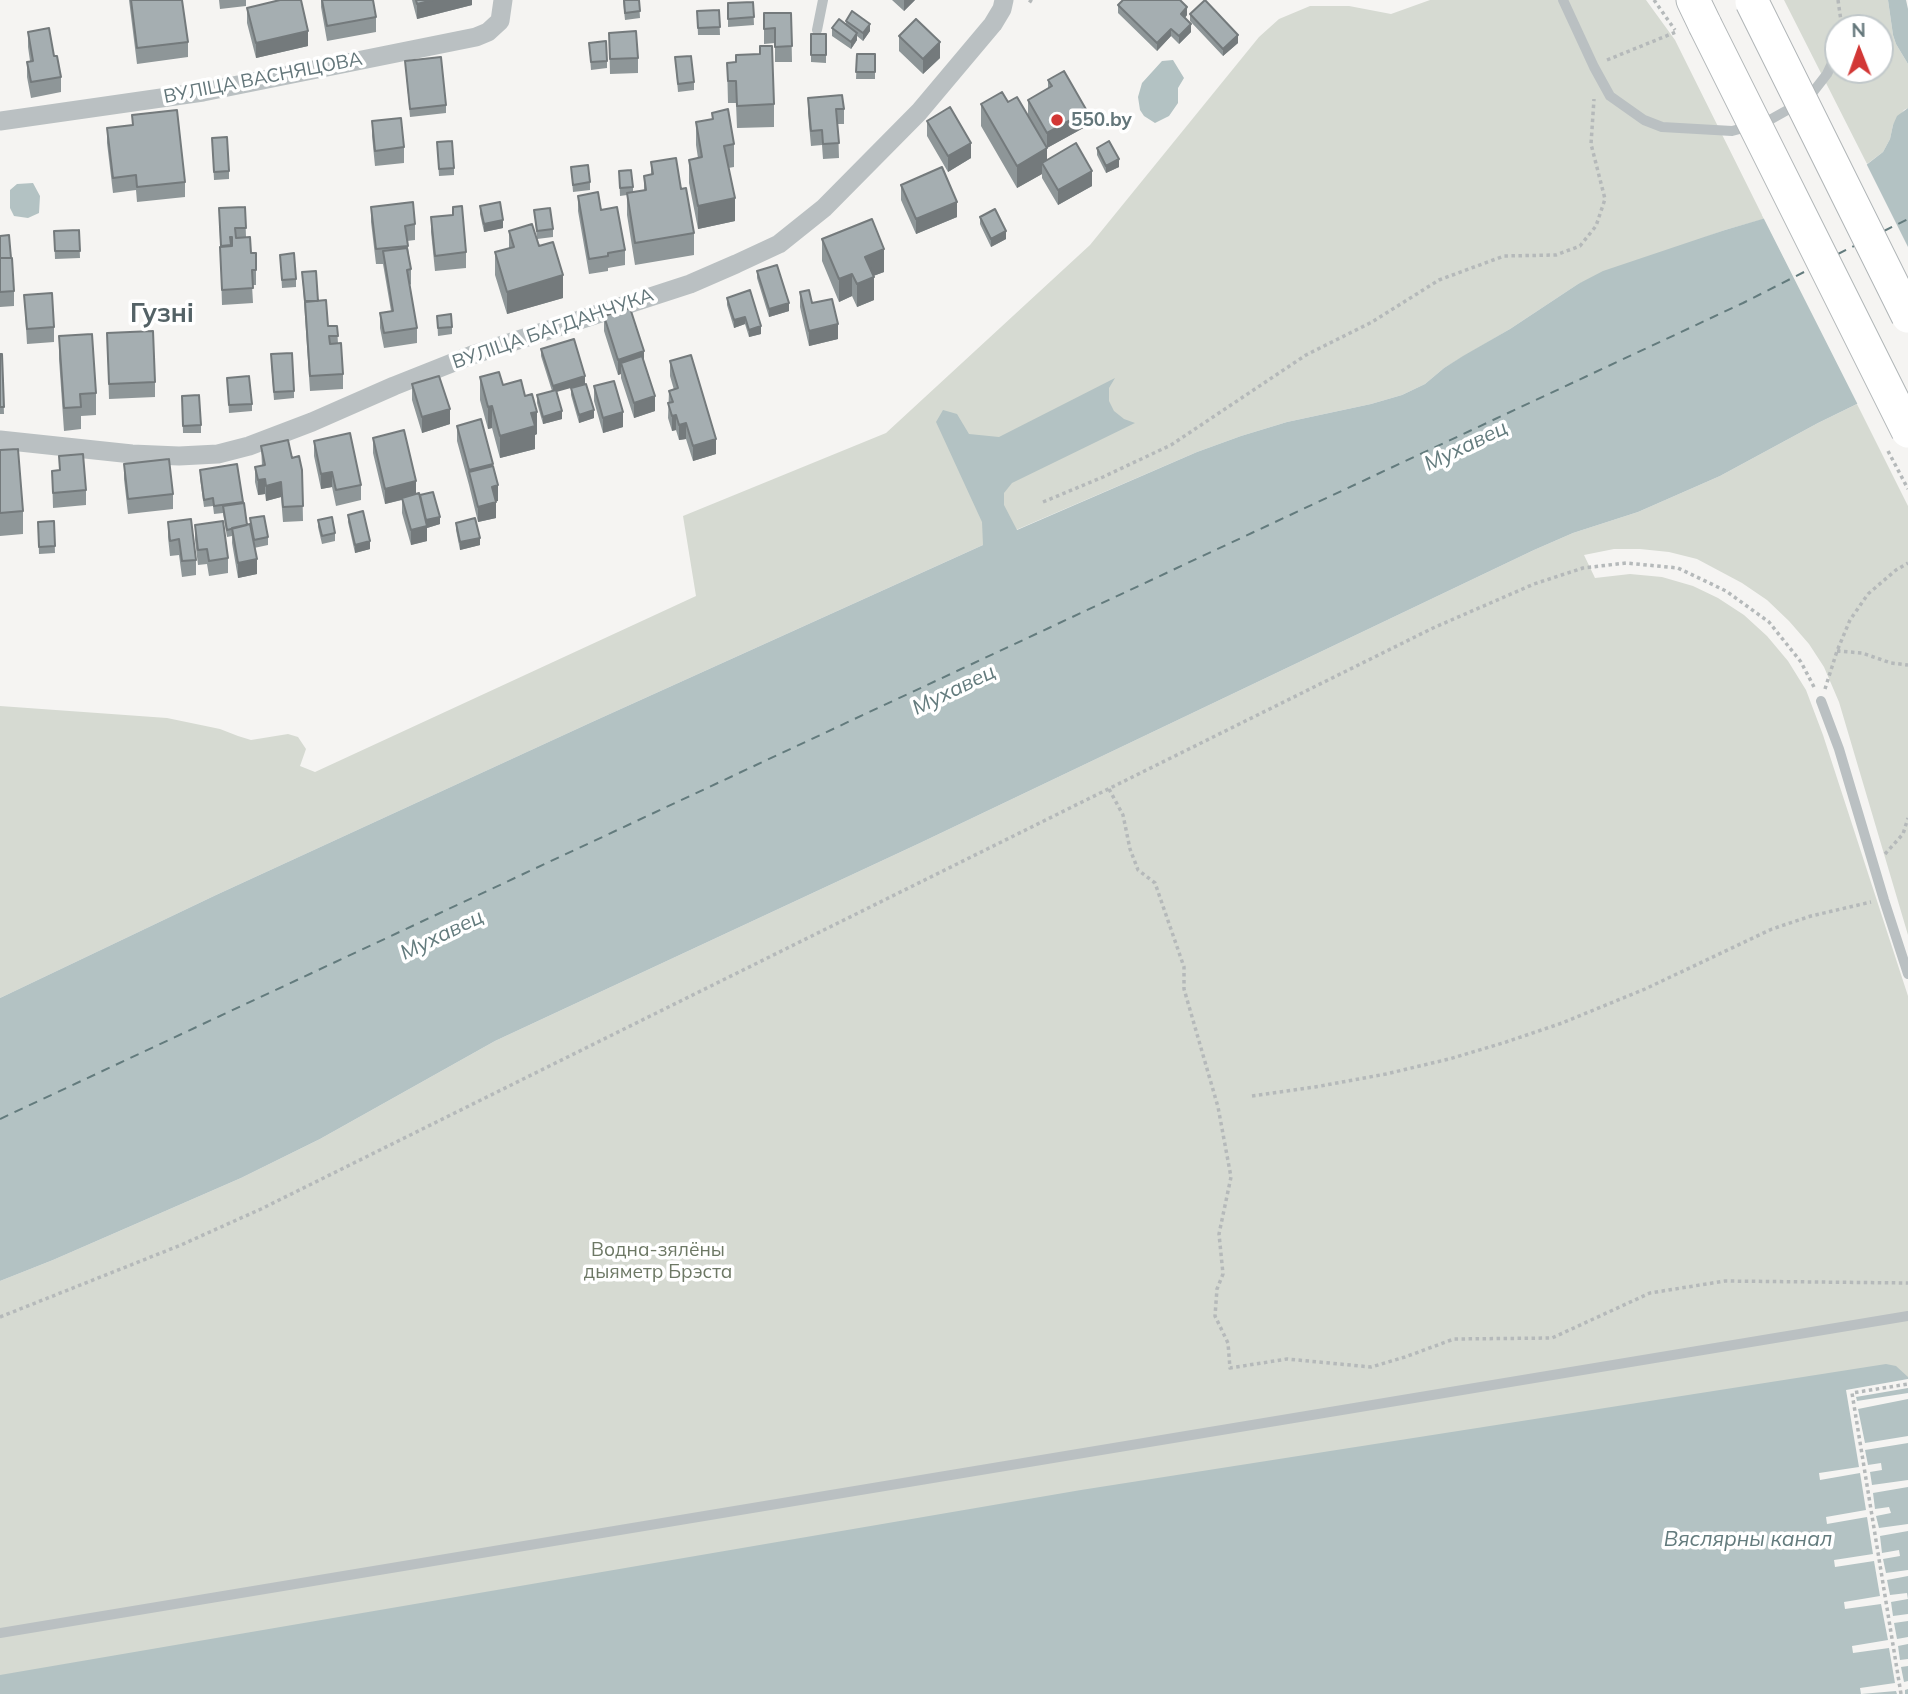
<!DOCTYPE html>
<meta charset="utf-8">
<style>
body{margin:0}
#map{position:relative;width:1908px;height:1694px;overflow:hidden;background:#f5f4f2;font-family:Mulish,sans-serif}
canvas{display:block}
.north{position:absolute;left:1824px;top:14px;width:70px;height:70px;box-sizing:border-box;background:#fff;border:2px solid #c1c8ca;border-radius:50%;rotate:359deg;font-size:19px;font-weight:700;line-height:28px;text-align:center;color:#63767a}
.north::after{content:'';display:block;margin:auto;width:24px;height:32px;background:#d23735;clip-path:polygon(50% 0,100% 100%,50% 72%,0 100%)}
</style>
<div id="map">
<canvas width="1908" height="1694"></canvas>
<div class="north">N</div>
</div>
<script>
const ctx = document.querySelector('canvas').getContext('2d');
ctx.lineJoin = 'round';
function fillPath(path, color) { ctx.fillStyle = color; ctx.fill(path, 'evenodd'); }
const shape = rows => new Path2D(rows.map(r => 'M' + r).join(''));
function strokePath(path, color, width, dash) { ctx.strokeStyle = color; ctx.lineWidth = width; ctx.lineCap = dash ? 'butt' : 'round'; ctx.setLineDash(dash || []); ctx.stroke(path); }
function write(font, color, halo, rows, align = 'center') {
  ctx.font = font + ' Mulish,sans-serif'; ctx.lineWidth = 7; ctx.setLineDash([]); ctx.textBaseline = 'middle'; ctx.strokeStyle = halo; ctx.fillStyle = color; for (const [text, x, y, turn = 0] of rows) {
    ctx.save(); ctx.translate(x, y); ctx.rotate((+turn || 0) * Math.PI / 180); ctx.textAlign = isNaN(turn) ? turn : align; if (halo) ctx.strokeText(text, 0, 0); ctx.fillText(text, 0, 0); ctx.restore();
  }
}
fillPath(shape([
 [1430,0,1646,0,1675,40,1764,219,1725,230,1578,284,1510,329,1444,368,1425,384,1402,395,1371,404,1287,422,1241,436,1197,452,1016,530,592,722,216,895,0,998,0,706,167,718,220,729,238,736,251,740,288,734,298,737,306,749,300,766,315,772,696,596,683,516,886,433,1090,245,1259,37,1279,19,1310,6,1349,6,1391,14],
 [1784,0,1888,0,1893,35,1896,44,1908,64,1908,108,1904,110,1893,125,1890,139,1883,152,1867,164],
 [1838,28,1880,28,1880,70,1838,70],
 [1857,404,1908,506,1908,935,1839,702,1824,667,1809,644,1789,621,1767,600,1742,583,1697,559,1669,552,1640,549,1614,549,1584,555,1595,578,1630,574,1662,577,1693,586,1718,598,1744,615,1767,636,1788,661,1806,690,1823,735,1908,996,1908,1694,0,1694,0,1281,53,1260,241,1178,320,1139,495,1041,920,843,1534,550,1573,533,1638,512,1720,476,1818,423]
]), '#d6dad2');
fillPath(shape([
 [1888,0,1906,0,1908,9,1908,64,1896,44,1893,35],
 [1173,60,1184,78,1178,88,1178,103,1169,116,1155,123,1144,116,1140,110,1138,97,1142,83,1162,61],
 [1908,108,1908,379,1818,423,1720,476,1638,512,1573,533,1534,550,920,843,495,1041,320,1139,241,1178,53,1260,0,1281,0,998,216,895,592,722,983,545,982,522,936,422,943,410,957,414,969,434,999,437,1115,378,1109,388,1109,401,1114,411,1124,419,1135,423,1012,483,1004,493,1004,505,1017,530,1197,452,1241,436,1287,422,1371,404,1402,395,1425,384,1444,368,1463,356,1510,329,1578,284,1603,271,1725,230,1817,203,1883,152,1890,139,1893,125,1897,116],
 [33,183,40,196,39,213,28,218,14,216,10,208,10,190,17,184],
 [1886,1364,1896,1366,1908,1377,1908,1694,0,1694,0,1675,1081,1490]
]), '#b3c2c3');
fillPath(shape([
 [1865,161,1908,247,1908,383,1859,407,1762,215,1816,200],
 [1908,1379,1908,1388,1856,1397,1857,1401,1908,1393,1908,1399,1858,1409,1865,1443,1908,1436,1908,1443,1865,1450,1868,1465,1881,1463,1882,1470,1870,1472,1872,1485,1908,1480,1908,1487,1873,1493,1875,1509,1889,1507,1891,1513,1876,1516,1879,1528,1908,1524,1908,1531,1880,1536,1882,1553,1899,1550,1900,1556,1883,1559,1886,1573,1908,1570,1908,1576,1887,1580,1890,1595,1907,1593,1908,1599,1891,1602,1893,1616,1908,1614,1908,1621,1894,1623,1897,1639,1908,1637,1908,1644,1898,1646,1900,1660,1908,1659,1908,1666,1901,1667,1904,1682,1908,1681,1908,1689,1905,1690,1905,1694,1897,1694,1896,1691,1861,1694,1860,1688,1895,1683,1889,1648,1853,1653,1852,1646,1888,1640,1881,1604,1845,1609,1844,1602,1880,1596,1874,1561,1835,1567,1834,1560,1873,1554,1867,1517,1827,1524,1826,1517,1866,1510,1860,1473,1820,1480,1819,1473,1859,1467,1846,1390]
]), '#f5f4f2');
strokePath(shape([
 [1884,231,1908,219],
 [1838,254,1854,246],
 [0,1119,1743,303,1808,270]
]), '#637b7d', 2, [9, 7]);
const trunk = shape([
 [1693,0,1705,25]
]);
strokePath(trunk, '#b0b5b7', 35);
strokePath(shape([
 [1029,0,1032,2,1034,0],
 [1654,0,1675,30],
 [1838,0,1842,28],
 [1607,60,1676,32],
 [1043,502,1103,477,1171,445,1306,355,1372,322,1439,280,1504,256,1556,255,1580,246,1596,226,1605,199,1591,144,1594,99],
 [1837,651,1862,653,1891,663,1908,665],
 [1825,689,1837,651,1850,620,1868,594,1896,570,1908,563],
 [1109,789,1123,815,1130,849,1138,870,1155,883,1184,967,1184,989,1218,1107,1231,1177,1219,1234,1223,1274,1217,1289,1215,1316,1228,1343,1230,1368,1287,1359,1371,1367,1405,1357,1454,1339,1552,1338,1650,1293,1725,1281,1908,1283],
 [1885,854,1903,834,1908,818],
 [1252,1096,1315,1087,1386,1074,1449,1059,1506,1042,1562,1023,1645,989,1772,929,1811,916,1871,902],
 [0,1317,181,1245,261,1209,1433,628,1534,584,1583,568,1626,563,1678,568,1726,591,1769,622,1801,662,1814,687],
 [1901,1694,1852,1393,1908,1384]
]), '#b5b9ba', 3.5, [3.5, 3.5]);
strokePath(shape([
 [1563,0,1594,67,1610,96,1644,120,1662,127,1732,131,1766,122,1791,108,1813,92,1827,74,1835,57],
 [817,30,823,0],
 [1821,701,1839,749,1884,900,1908,974],
 [0,1633,1908,1316]
]), '#bac0c2', 10);
strokePath(shape([
 [0,121,203,92,476,37,488,32,500,21,503,0],
 [0,440,132,454,179,456,218,454,249,446,312,422,394,386,472,355,690,284,736,264,779,244,824,208,919,112,993,24,1002,9,1004,0]
]), '#bac0c2', 19);
strokePath(trunk, '#fff', 33);
const trunkBridge = shape([
 [1752,2,1908,316],
 [1705,25,1908,431]
]);
strokePath(trunkBridge, '#b0b5b7', 35, []);
strokePath(shape([
 [1888,451,1908,489]
]), '#b5b9ba', 3.5, [3.5, 3.5]);
strokePath(trunkBridge, '#fff', 33);
fillPath(shape([
 [129,0,182,0,188,42,188,57,137,64],
 [219,0,246,0,246,6,220,9],
 [321,0,373,0,376,17,376,32,327,41,321,7],
 [412,0,472,0,472,5,417,19],
 [623,0,639,0,640,18,625,20],
 [892,0,915,0,904,11],
 [753,2,754,25,728,27,728,3],
 [1118,5,1187,15,1185,18,1191,32,1179,44,1171,36,1157,51,1118,13],
 [247,8,308,46,256,58,247,23],
 [719,10,720,35,698,35,697,11],
 [764,13,791,13,792,62,775,62,775,43,764,44],
 [1190,14,1238,43,1223,56,1190,21],
 [846,21,870,31,863,41,857,36,857,40,851,49,832,36,832,28,846,24],
 [28,32,61,77,61,92,31,98,27,77,27,62,30,61,28,47],
 [609,33,638,58,638,73,610,74],
 [811,34,826,34,826,63,811,62],
 [899,36,940,58,923,74,899,51],
 [589,43,607,61,607,68,591,70],
 [857,54,875,54,875,79,856,79],
 [675,57,694,82,694,90,678,92],
 [405,61,446,105,446,113,410,117],
 [727,63,774,104,774,127,737,128,736,103,728,103],
 [1048,80,1087,126,1047,148,1047,160,1092,186,1058,205,1042,178,1042,174,1017,188,981,126,981,104,1028,115,1028,100,1048,89],
 [808,98,844,109,844,124,838,124,839,158,823,159,822,145,811,146,808,113],
 [712,113,734,144,734,167,728,168,735,221,698,229,689,183,689,160,698,158,696,145,696,122,712,119],
 [132,115,185,182,185,197,137,202,136,190,113,193,107,143,107,128,132,125],
 [372,121,404,147,404,163,375,166,372,136],
 [927,121,971,158,948,172,927,136],
 [212,138,229,171,229,179,214,180],
 [437,142,454,168,454,175,439,176],
 [1097,148,1119,167,1106,173,1097,155],
 [651,162,681,189,694,233,694,255,635,265,627,215,627,195,620,196,619,171,633,187,633,192,644,190,644,176,651,175],
 [571,167,590,182,590,190,573,192],
 [901,185,957,217,916,234,901,200],
 [578,196,601,210,625,250,625,265,608,268,608,271,589,274,578,211],
 [480,206,503,228,484,232,480,214],
 [245,207,246,237,251,253,256,253,256,285,252,285,253,303,222,305,219,208],
 [371,207,415,224,415,240,407,241,411,269,411,284,410,285,417,328,417,343,384,348,380,328,380,313,391,311,383,264,376,264,371,222],
 [453,207,466,252,466,268,435,271,431,232,431,217,453,215],
 [534,210,553,229,553,237,537,239],
 [980,217,1006,239,991,247,980,224],
 [79,230,80,258,55,259,54,231],
 [509,231,539,246,563,298,507,314,495,275,495,252,509,248],
 [0,236,14,291,14,306,0,307],
 [822,239,884,272,873,276,874,300,857,307,852,296,839,302,822,261],
 [280,255,296,279,296,287,282,288],
 [757,271,789,311,769,317,757,278],
 [302,272,318,301,328,326,337,326,338,344,343,374,343,389,310,391],
 [800,292,812,303,838,339,809,346,800,307],
 [24,295,54,327,54,342,27,344],
 [727,298,761,334,749,337,745,324,734,328,727,305],
 [437,316,452,327,452,334,438,336],
 [604,316,644,361,655,411,634,418,621,378,621,374,618,375,604,331],
 [107,333,155,382,155,397,109,399],
 [59,336,96,393,96,415,81,416,81,429,64,431,59,359],
 [541,349,556,392,562,419,543,424,537,403,537,395,552,391,541,356],
 [0,354,2,354,4,414,0,414],
 [670,361,716,454,693,461,686,439,679,440,676,430,672,431,668,418,669,391,674,390,670,376],
 [271,362,294,391,294,398,274,400],
 [480,377,503,385,537,434,535,435,535,449,500,458,492,428,488,429,480,400],
 [227,378,252,404,252,411,229,413],
 [412,384,450,424,422,433,412,400],
 [594,386,623,427,603,433,594,401],
 [571,388,594,418,579,423,571,395],
 [182,396,201,425,201,433,183,433],
 [457,426,493,467,498,501,496,501,496,518,478,522,469,485,457,441],
 [373,438,440,524,427,528,427,541,411,545,402,513,402,500,385,504,373,453],
 [314,441,361,485,361,500,336,506,332,487,321,489,314,456],
 [261,446,292,458,302,470,303,521,283,522,281,497,266,501,265,494,258,495,255,482,255,467,262,466],
 [0,450,23,511,23,534,0,536],
 [59,456,86,490,86,505,53,508,52,471,59,470],
 [124,464,173,494,173,509,128,514,124,479],
 [237,464,247,525,250,524,250,518,268,537,268,545,254,548,257,574,238,578,232,543,232,536,227,537,223,513,214,514,213,506,204,507,200,478,200,470],
 [348,515,370,549,355,553,348,522],
 [318,520,335,533,335,541,322,544,318,527],
 [54,521,55,553,39,554,38,522],
 [168,522,196,560,196,575,182,577,179,555,170,556,168,537],
 [456,523,480,545,460,550,456,530],
 [195,525,228,558,228,573,209,576,207,564,198,565,195,540]
]), '#8e9698');
fillPath(shape([
 [433,0,472,0,472,5,417,19,417,4],
 [904,0,915,0,904,11],
 [1187,7,1187,15,1181,22,1181,14],
 [870,24,870,31,863,41,863,33],
 [1191,24,1191,32,1179,44,1179,36],
 [1171,29,1171,36,1157,51,1157,43],
 [308,31,308,46,256,58,256,43],
 [857,33,857,40,851,49,851,42],
 [1238,35,1238,43,1223,56,1223,49],
 [940,42,940,58,923,74,923,59],
 [1087,111,1087,126,1047,148,1047,133],
 [971,143,971,158,948,172,948,156],
 [1047,148,1047,171,1042,163,1042,174,1017,188,1017,166],
 [1119,159,1119,167,1106,173,1106,166],
 [1092,171,1092,186,1058,205,1058,190],
 [735,198,735,221,698,229,698,206],
 [957,202,957,217,916,234,916,219],
 [503,220,503,228,484,232,484,224],
 [1006,231,1006,239,991,247,991,239],
 [884,249,884,272,865,279,865,257],
 [852,274,852,296,839,302,839,279],
 [563,275,563,298,507,314,507,292],
 [874,277,874,300,857,307,857,284],
 [789,303,789,311,769,317,769,309],
 [745,317,745,324,734,328,734,320],
 [838,324,838,339,809,346,809,331],
 [761,326,761,334,749,337,749,330],
 [644,351,644,366,621,363,621,374,618,375,618,360],
 [585,376,585,384,553,393,553,386],
 [655,396,655,411,634,418,634,403],
 [492,406,492,428,488,429,488,407],
 [450,409,450,424,422,433,422,417],
 [594,410,594,418,579,423,579,415],
 [562,411,562,419,543,424,543,417],
 [537,412,537,434,535,435,535,449,500,458,500,436,531,413],
 [623,412,623,427,603,433,603,418],
 [676,415,676,430,672,431,672,416],
 [686,423,686,439,679,440,679,425],
 [716,439,716,454,693,461,693,446],
 [493,464,493,479,469,472,469,485,469,470],
 [332,472,332,487,321,489,321,474],
 [265,479,265,494,258,495,258,480],
 [416,481,416,496,385,504,385,489],
 [281,482,281,497,266,501,266,486],
 [498,485,498,501,492,502,492,487],
 [496,502,496,518,478,522,478,507],
 [440,517,440,524,427,528,427,541,411,545,411,530,426,520],
 [480,538,480,545,460,550,460,542],
 [370,541,370,549,355,553,355,545],
 [257,559,257,574,238,578,238,563]
]), '#747a7c');
const building = shape([
 [131,0,182,0,188,42,137,48,131,0],
 [280,0,301,0,308,31,256,43,247,8,280,0],
 [322,0,373,0,376,17,327,26,322,0],
 [416,0,433,0,417,4,416,0],
 [624,0,639,0,640,11,625,13,624,0],
 [1123,0,1180,0,1187,7,1181,14,1191,24,1179,36,1171,29,1157,43,1118,5,1123,0],
 [1205,0,1238,35,1223,49,1190,14,1205,0],
 [753,2,754,17,728,19,728,3,753,2],
 [719,10,720,27,698,28,697,11,719,10],
 [852,11,870,24,863,33,846,21,852,11],
 [764,13,791,13,792,46,775,47,775,28,764,29,764,13],
 [839,19,857,33,851,42,832,28,839,19],
 [916,19,940,42,923,59,899,36,916,19],
 [49,28,54,56,57,56,61,77,31,82,27,62,33,61,28,32,49,28],
 [636,31,638,58,610,59,609,33,636,31],
 [811,34,826,34,826,55,811,55,811,34],
 [606,41,607,61,591,62,589,43,606,41],
 [760,46,772,46,774,104,737,106,736,81,728,81,727,63,736,62,736,55,760,54,760,46],
 [857,54,875,54,875,72,856,72,857,54],
 [691,56,694,82,678,84,675,57,691,56],
 [441,57,446,105,410,109,405,61,441,57],
 [1064,71,1087,111,1047,133,1028,100,1052,86,1048,80,1064,71],
 [1002,92,1008,102,1017,97,1047,148,1017,166,981,104,1002,92],
 [842,95,844,109,836,109,839,143,823,144,822,130,811,131,808,98,842,95],
 [950,107,971,143,948,156,927,121,950,107],
 [728,109,734,144,724,146,735,198,698,206,689,160,702,157,696,122,713,119,712,113,728,109],
 [177,110,185,182,137,187,136,175,113,178,107,128,133,125,132,115,177,110],
 [401,118,404,147,375,151,372,121,401,118],
 [227,137,229,171,214,172,212,138,227,137],
 [452,141,454,168,439,169,437,142,452,141],
 [1109,141,1119,159,1106,166,1097,148,1109,141],
 [1076,143,1092,171,1058,190,1042,163,1076,143],
 [676,158,681,189,686,188,694,233,635,243,627,193,646,190,644,176,653,174,651,162,676,158],
 [588,165,590,182,573,185,571,167,588,165],
 [942,167,957,202,916,219,901,185,942,167],
 [631,170,633,187,620,188,619,171,631,170],
 [598,192,601,210,617,207,625,250,608,253,608,256,589,259,578,196,598,192],
 [413,202,415,224,405,226,408,246,376,249,371,207,413,202],
 [500,202,503,220,484,224,480,206,500,202],
 [462,206,466,252,435,256,431,217,453,215,453,207,462,206],
 [245,207,246,228,235,228,236,238,250,237,251,253,256,253,256,270,252,270,253,288,222,290,220,247,232,246,232,237,230,237,231,245,221,246,219,208,245,207],
 [550,208,553,229,537,231,534,210,550,208],
 [995,209,1006,231,991,239,980,217,995,209],
 [872,219,884,249,865,257,874,277,857,284,852,274,839,279,822,239,872,219],
 [532,224,539,246,553,242,563,275,507,292,495,252,514,247,509,231,532,224],
 [79,230,80,251,55,251,54,231,79,230],
 [9,235,11,258,0,258,0,236,9,235],
 [407,248,411,269,407,270,417,328,384,333,380,313,393,311,383,251,407,248],
 [294,253,296,279,282,280,280,255,294,253],
 [0,258,12,258,14,291,0,292,0,258],
 [777,265,789,303,769,309,757,271,777,265],
 [316,271,318,301,305,301,302,272,316,271],
 [750,290,761,326,749,330,745,317,734,320,727,298,750,290],
 [809,290,812,303,832,299,838,324,809,331,800,292,809,290],
 [52,293,54,327,27,329,24,295,52,293],
 [326,300,328,326,337,326,338,336,329,336,330,344,341,343,343,374,310,376,305,302,326,300],
 [630,308,644,351,618,360,604,316,630,308],
 [451,314,452,327,438,328,437,316,451,314],
 [153,331,155,382,109,384,107,333,153,331],
 [92,334,96,393,80,394,81,407,64,408,59,336,92,334],
 [574,339,585,376,553,386,541,349,574,339],
 [292,353,294,391,274,392,271,354,292,353],
 [0,354,2,354,4,407,0,407,0,354],
 [691,355,716,439,693,446,686,423,679,425,676,415,672,416,668,403,673,402,669,391,678,388,670,361,691,355],
 [642,356,655,396,634,403,621,363,642,356],
 [499,372,503,385,521,380,525,396,532,394,537,412,531,413,535,426,500,436,492,406,488,407,480,377,499,372],
 [249,376,252,404,229,405,227,378,249,376],
 [439,376,450,409,422,417,412,384,439,376],
 [614,381,623,412,603,418,594,386,614,381],
 [586,384,594,410,579,415,571,388,586,384],
 [556,390,562,411,543,417,537,395,556,390],
 [199,395,201,425,183,426,182,396,199,395],
 [481,419,493,464,469,470,457,426,481,419],
 [404,430,416,481,385,489,373,438,404,430],
 [350,433,361,485,336,490,332,472,321,474,314,441,350,433],
 [288,440,292,458,299,456,302,470,303,506,283,507,281,482,266,486,265,479,258,480,255,467,265,465,261,446,288,440],
 [18,449,23,511,0,513,0,450,18,449],
 [83,454,86,490,53,493,52,471,60,470,59,456,83,454],
 [169,459,173,494,128,499,124,464,169,459],
 [237,464,243,502,214,506,213,498,204,500,200,470,237,464],
 [493,466,498,485,492,487,496,502,478,507,469,472,493,466],
 [433,492,440,517,426,520,420,495,433,492],
 [419,493,427,526,411,530,402,498,419,493],
 [244,503,247,525,227,530,223,506,244,503],
 [363,511,370,541,355,545,348,515,363,511],
 [264,516,268,537,254,540,250,518,264,516],
 [332,517,335,533,322,536,318,520,332,517],
 [475,518,480,538,460,542,456,523,475,518],
 [191,519,196,560,182,561,179,539,170,541,168,522,191,519],
 [54,521,55,546,39,547,38,522,54,521],
 [223,521,228,558,209,561,207,549,198,550,195,525,223,521],
 [250,524,257,559,238,563,232,528,250,524]
]);
fillPath(building, '#a5aeb1');
strokePath(building, '#747a7c', 2);
for (const [x, y, r, color] of [
 [1057,120,7,"#d23735"]
]) { const dot = new Path2D(); dot.arc(x, y, r, 0, 2 * Math.PI); ctx.fillStyle = color; ctx.fill(dot); strokePath(dot, '#fff', 2.5); }
write('19px', '#63767a', '#fff', [
 ["ВУЛІЦА ВАСНЯЦОВА",263,78,-11],
 ["ВУЛІЦА БАГДАНЧУКА",553,329,-19]
]);
write('bold 19px', '#63767a', '#fff', [
 ["550.by",1071,120]
], 'left');
write('19px', '#6d7865', '#fff', [
 ["Водна-зялёны",658,1250],
 ["дыяметр Брэста",658,1272]
]);
write('italic 21px', '#637b7d', '#fff', [
 ["Мухавец",1466,446,-26],
 ["Мухавец",954,690,-26],
 ["Мухавец",442,935,-26],
 ["Вяслярны канал",1748,1540]
]);
write('bold 26px', '#546266', '#fff', [
 ["Гузні",162,314]
]);
</script>
